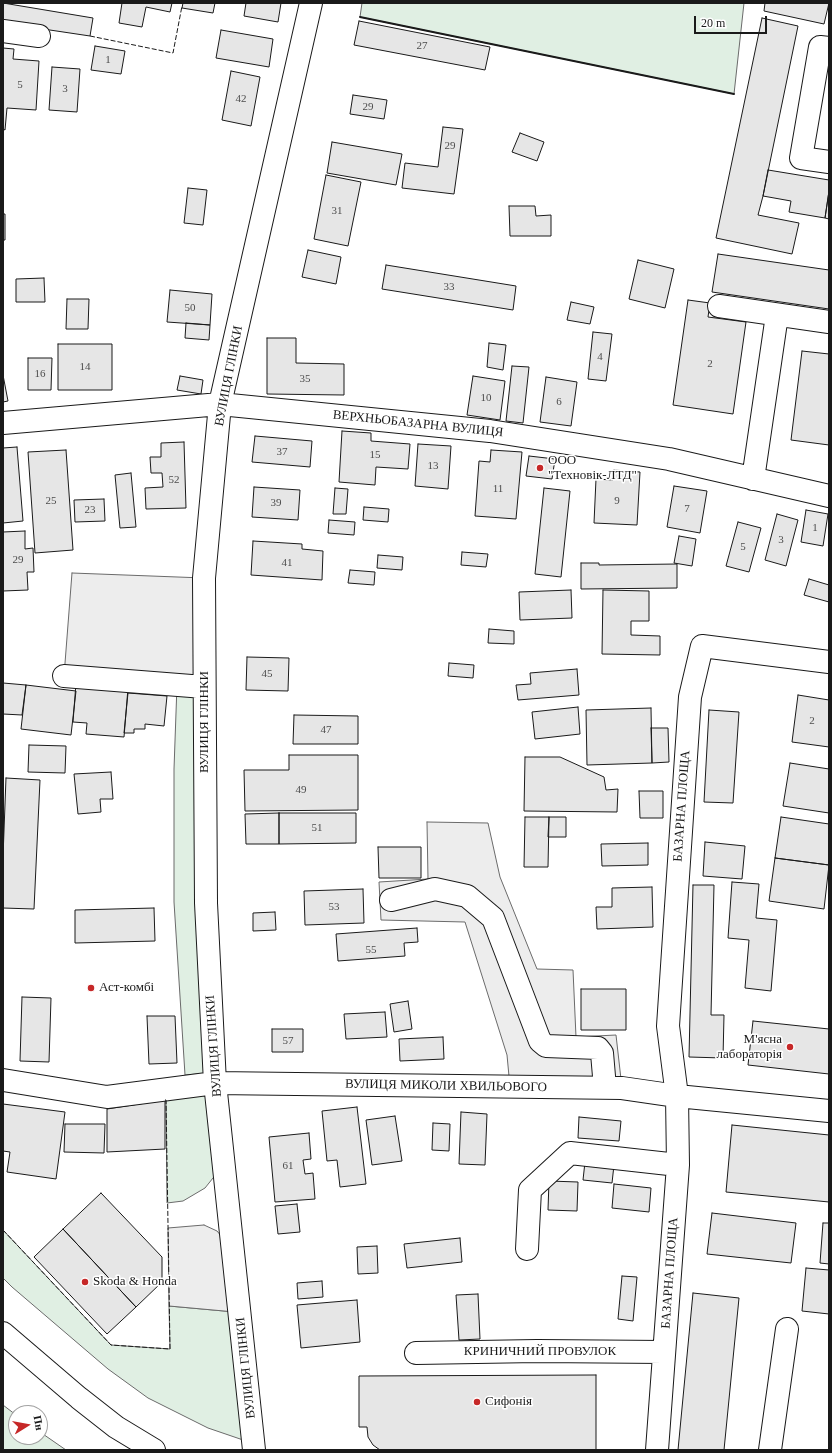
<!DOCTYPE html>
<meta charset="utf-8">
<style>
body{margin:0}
#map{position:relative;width:832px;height:1453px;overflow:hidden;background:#fff;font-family:Georgia,serif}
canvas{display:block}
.frame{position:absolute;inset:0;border:4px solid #1a1a1a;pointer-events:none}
.north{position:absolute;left:8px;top:1405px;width:40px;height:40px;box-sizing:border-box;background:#fff;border:1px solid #a3a3a3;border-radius:50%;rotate:79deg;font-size:11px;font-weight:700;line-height:16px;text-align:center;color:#1a1a1a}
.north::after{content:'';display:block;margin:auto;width:14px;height:18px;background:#c62828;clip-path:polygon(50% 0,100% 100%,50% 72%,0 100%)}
.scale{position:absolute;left:694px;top:16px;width:73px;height:18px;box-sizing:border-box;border:2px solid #1a1a1a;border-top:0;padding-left:5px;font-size:12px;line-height:14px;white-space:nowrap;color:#1a1a1a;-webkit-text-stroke:3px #fff;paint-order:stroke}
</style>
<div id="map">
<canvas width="832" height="1453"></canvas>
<div class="frame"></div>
<div class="north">Пн</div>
<div class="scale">20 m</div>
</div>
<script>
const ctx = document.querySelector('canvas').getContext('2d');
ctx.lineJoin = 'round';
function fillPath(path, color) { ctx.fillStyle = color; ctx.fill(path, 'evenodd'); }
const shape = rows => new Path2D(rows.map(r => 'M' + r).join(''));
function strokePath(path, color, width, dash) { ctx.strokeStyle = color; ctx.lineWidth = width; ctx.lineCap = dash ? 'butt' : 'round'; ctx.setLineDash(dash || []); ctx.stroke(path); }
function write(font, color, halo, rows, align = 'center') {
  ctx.font = font + ' Georgia,serif'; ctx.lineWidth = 3; ctx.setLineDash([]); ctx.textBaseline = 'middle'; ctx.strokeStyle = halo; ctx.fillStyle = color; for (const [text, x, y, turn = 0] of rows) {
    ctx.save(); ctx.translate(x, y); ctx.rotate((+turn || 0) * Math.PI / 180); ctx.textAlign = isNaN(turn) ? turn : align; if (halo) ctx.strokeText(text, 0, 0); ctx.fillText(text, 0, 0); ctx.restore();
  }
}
const green = shape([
 [362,3,744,3,734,94,360,17,362,3],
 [177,685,196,687,209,1073,185,1075,174,902,174,769,177,685],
 [213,1094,221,1168,205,1188,183,1201,167,1203,166,1100,213,1094],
 [3,1230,111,1345,170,1349,169,1306,235,1312,249,1442,208,1428,148,1398,108,1369,12,1287,3,1278,3,1230],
 [3,1405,16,1415,16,1437,40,1437,40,1432,66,1450,3,1450,3,1405]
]);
fillPath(green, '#e0efe3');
strokePath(green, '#6a6a6a', 1);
const parking = shape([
 [72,573,204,578,204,687,64,676,72,573],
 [427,822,488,823,500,877,537,969,573,970,576,1037,616,1035,622,1088,510,1087,507,1055,465,922,381,920,379,882,428,879,427,822],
 [204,1225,217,1231,227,1243,235,1312,169,1306,168,1228,204,1225]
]);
fillPath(parking, '#ededed');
strokePath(parking, '#6a6a6a', 1);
const building = shape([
 [3,3,93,18,90,36,3,23,3,3],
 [122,3,172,3,170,12,146,7,142,27,119,23,122,3],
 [183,3,215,3,213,13,182,8,183,3],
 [246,3,281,3,278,22,244,16,246,3],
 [765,3,829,3,824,24,764,11,765,3],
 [762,18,798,26,763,196,758,215,799,223,792,254,716,238,762,18],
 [359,21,490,47,485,70,354,45,359,21],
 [221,30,273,39,269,67,216,58,221,30],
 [95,46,125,51,121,74,91,70,95,46],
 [3,48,14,49,13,59,39,61,36,110,7,108,5,130,3,129,3,48],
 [52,67,80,69,77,112,49,110,52,67],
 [231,71,260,77,251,126,222,120,231,71],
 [353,95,387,100,384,119,350,114,353,95],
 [443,127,463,129,454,194,402,188,405,163,438,167,443,127],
 [520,133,544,142,537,161,512,152,520,133],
 [332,142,402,154,396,185,327,173,332,142],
 [768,170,829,180,829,191,825,218,789,212,791,201,763,196,768,170],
 [326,175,361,182,348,246,314,239,326,175],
 [188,188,207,190,203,225,184,223,188,188],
 [829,191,829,219,825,218,829,191],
 [509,206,535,206,536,216,551,215,551,236,510,236,509,206],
 [3,214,5,214,5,240,3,240,3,214],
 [308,250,341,257,336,284,302,277,308,250],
 [718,254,829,270,829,309,712,292,718,254],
 [638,260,674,269,665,308,629,299,638,260],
 [386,265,516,286,513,310,382,289,386,265],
 [44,278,45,302,16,302,16,279,44,278],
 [170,290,212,294,210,325,167,322,170,290],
 [67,299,89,299,88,329,66,329,67,299],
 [688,300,710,303,708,317,746,322,733,414,673,405,688,300],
 [571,302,594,307,590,324,567,320,571,302],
 [186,323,210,325,209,340,185,338,186,323],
 [593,332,612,334,606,381,588,379,593,332],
 [267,338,296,338,296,363,344,364,344,395,267,394,267,338],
 [489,343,506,345,503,370,487,367,489,343],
 [58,344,112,344,112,390,58,390,58,344],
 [802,351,829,354,829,445,791,440,802,351],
 [28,358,52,358,51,390,28,390,28,358],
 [512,366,529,367,523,423,506,421,512,366],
 [3,375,8,401,3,402,3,375],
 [180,376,203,380,201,394,177,390,180,376],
 [473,376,505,381,500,420,467,415,473,376],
 [546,377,577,382,571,426,540,422,546,377],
 [342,431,371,433,371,441,410,444,408,469,376,467,375,485,339,482,342,431],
 [255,436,312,441,310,467,252,462,255,436],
 [184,442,186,508,146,509,145,488,163,487,162,473,151,473,150,457,161,457,161,443,184,442],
 [418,444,451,446,448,489,415,486,418,444],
 [17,447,23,521,3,523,3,448,17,447],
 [66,450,73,550,35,553,28,452,66,450],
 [491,450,522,452,516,519,475,516,479,461,490,462,491,450],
 [529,456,555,459,552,479,526,476,529,456],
 [614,470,640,472,637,525,594,523,596,479,613,480,614,470],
 [131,473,136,527,120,528,115,475,131,473],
 [674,486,707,491,700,533,667,527,674,486],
 [254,487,300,490,298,520,252,517,254,487],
 [335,488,348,489,346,514,333,514,335,488],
 [544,488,570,491,561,577,535,574,544,488],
 [104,499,105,521,75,522,74,500,104,499],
 [364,507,389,509,388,522,363,520,364,507],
 [806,510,828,514,823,546,801,542,806,510],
 [777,514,798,520,786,566,765,560,777,514],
 [329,520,355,522,354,535,328,533,329,520],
 [738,522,761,528,749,572,726,566,738,522],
 [25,531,25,549,33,548,34,572,27,572,28,590,3,591,3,532,25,531],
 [679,536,696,539,692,566,674,563,679,536],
 [253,541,302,544,302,549,323,551,322,580,251,575,253,541],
 [462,552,488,554,486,567,461,565,462,552],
 [378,555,403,557,402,570,377,568,378,555],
 [581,563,599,563,599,565,677,564,677,588,581,589,581,563],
 [350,570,375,572,374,585,348,583,350,570],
 [809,579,829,585,829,602,804,595,809,579],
 [571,590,572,618,520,620,519,592,571,590],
 [603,590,649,591,649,621,631,621,631,635,660,636,660,655,602,654,603,590],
 [489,629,514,631,514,644,488,643,489,629],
 [247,657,289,658,288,691,246,690,247,657],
 [449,663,474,665,473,678,448,676,449,663],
 [577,669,579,695,518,700,516,685,531,684,530,673,577,669],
 [3,683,26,685,22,715,3,714,3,683],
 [76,683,128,688,124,737,86,734,87,723,73,722,76,683],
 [26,685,76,691,71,735,21,729,26,685],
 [128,693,167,696,164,726,145,724,145,729,134,729,134,733,124,733,128,693],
 [798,695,829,700,829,747,792,742,798,695],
 [578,707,580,734,535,739,532,712,578,707],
 [651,708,652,763,587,765,586,710,651,708],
 [709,710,739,712,733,803,704,802,709,710],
 [294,715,358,716,358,744,293,744,294,715],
 [651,728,668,728,669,762,652,763,651,728],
 [29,745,66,746,65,773,28,772,29,745],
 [289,755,358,755,358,810,245,811,244,770,289,770,289,755],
 [525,757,560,757,604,777,606,790,618,789,617,812,524,811,525,757],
 [790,763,829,769,829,813,783,806,790,763],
 [111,772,113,799,100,799,101,812,78,814,74,774,111,772],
 [6,778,40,780,34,909,3,908,3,857,6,778],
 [639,791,663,791,663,818,640,818,639,791],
 [279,813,356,813,356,843,279,844,279,813],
 [279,813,279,844,246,844,245,814,279,813],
 [525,817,549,817,548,867,524,867,525,817],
 [549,817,566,817,566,837,548,837,549,817],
 [781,817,829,824,829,865,775,858,781,817],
 [705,842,745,846,742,879,703,876,705,842],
 [648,843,648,865,602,866,601,844,648,843],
 [378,847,421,847,421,878,379,878,378,847],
 [775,858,829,865,824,909,769,901,775,858],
 [732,882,759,884,756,918,777,920,771,991,745,988,749,940,728,938,732,882],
 [693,885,714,885,711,1015,724,1015,723,1058,689,1057,693,885],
 [652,887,653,927,597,929,596,907,612,907,612,888,652,887],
 [363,889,364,923,305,925,304,891,363,889],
 [154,908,155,941,75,943,75,910,154,908],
 [275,912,276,930,253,931,253,913,275,912],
 [417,928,418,942,404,943,405,956,338,961,336,934,417,928],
 [581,989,626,989,626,1030,581,1030,581,989],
 [22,997,51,998,49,1062,20,1061,22,997],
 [408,1001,412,1029,394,1032,390,1004,408,1001],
 [385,1012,387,1037,346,1039,344,1014,385,1012],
 [147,1016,175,1016,177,1063,149,1064,147,1016],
 [753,1021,829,1029,829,1074,748,1065,753,1021],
 [272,1029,303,1029,303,1052,272,1052,272,1029],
 [443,1037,444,1059,400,1061,399,1039,443,1037],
 [165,1100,165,1149,107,1152,107,1109,165,1100],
 [3,1104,65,1112,56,1179,7,1172,10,1152,3,1151,3,1104],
 [357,1107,366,1184,340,1187,337,1160,327,1161,322,1111,357,1107],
 [461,1112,487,1114,485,1165,459,1164,461,1112],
 [395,1116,402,1161,372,1165,366,1120,395,1116],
 [579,1117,621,1121,619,1141,578,1138,579,1117],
 [433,1123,450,1124,449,1151,432,1150,433,1123],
 [65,1124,105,1124,104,1153,64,1152,65,1124],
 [732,1125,829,1135,829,1202,726,1192,732,1125],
 [309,1133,311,1159,303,1160,305,1174,313,1173,315,1199,275,1202,269,1137,309,1133],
 [585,1162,614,1165,612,1183,583,1180,585,1162],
 [549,1181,578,1182,577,1211,548,1210,549,1181],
 [614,1184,651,1188,649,1212,612,1208,614,1184],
 [101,1193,162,1257,162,1282,136,1307,63,1229,101,1193],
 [297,1204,300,1232,278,1234,275,1206,297,1204],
 [712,1213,796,1223,791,1263,707,1254,712,1213],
 [823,1223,829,1223,829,1264,820,1263,823,1223],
 [63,1229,136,1307,107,1334,34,1257,63,1229],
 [460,1238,462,1262,407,1268,404,1244,460,1238],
 [377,1246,378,1273,358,1274,357,1247,377,1246],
 [806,1268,829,1270,829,1314,802,1311,806,1268],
 [622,1276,637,1277,633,1321,618,1319,622,1276],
 [322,1281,323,1297,298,1299,297,1283,322,1281],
 [693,1293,739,1298,724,1450,678,1450,693,1293],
 [478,1294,480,1339,459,1340,456,1295,478,1294],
 [357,1300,360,1342,301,1348,297,1305,357,1300],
 [596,1375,596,1450,380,1450,373,1445,368,1437,367,1427,359,1427,359,1376,596,1375]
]);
fillPath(building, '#e6e6e6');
strokePath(building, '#1a1a1a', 1);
const minor = shape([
 [3,31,39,36],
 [829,48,820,47,801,158,829,162],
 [719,306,829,322],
 [3,423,220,404,490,431,669,459,829,496],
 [753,479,777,315],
 [64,676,204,687],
 [391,900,435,889,467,896,493,918,540,1041,546,1046,598,1048,602,1053,605,1088],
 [3,1080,107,1097,215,1083,622,1088,677,1096,829,1111],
 [527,1249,530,1190,570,1153,678,1165],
 [416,1353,537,1351,664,1352],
 [254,1450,215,1083,206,903,204,578,220,404,311,3],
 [657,1450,678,1165,677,1096,668,1026,690,697,702,646,829,662],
 [770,1450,787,1329]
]);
const major = shape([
 [3,1333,79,1398,116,1427,154,1450]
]);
strokePath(minor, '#1a1a1a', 24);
strokePath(major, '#1a1a1a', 24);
strokePath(minor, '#fff', 22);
strokePath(major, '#fff', 22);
strokePath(shape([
 [90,36,173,53,182,6],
 [3,1230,111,1345,170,1349,166,1100,165,1100]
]), '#1a1a1a', 1, [5, 2]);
strokePath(shape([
 [360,17,734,94]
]), '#1a1a1a', 2);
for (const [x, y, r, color] of [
 [540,468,4,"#c62828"],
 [91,988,4,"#c62828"],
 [790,1047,4,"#c62828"],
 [85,1282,4,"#c62828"],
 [477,1402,4,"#c62828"]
]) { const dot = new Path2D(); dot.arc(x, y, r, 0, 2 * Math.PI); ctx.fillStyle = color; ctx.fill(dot); strokePath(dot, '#fff', 1.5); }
write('11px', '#4d4d4d', null, [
 ["27",422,46],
 ["1",108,60],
 ["5",20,85],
 ["3",65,89],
 ["42",241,99],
 ["29",368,107],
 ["29",450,146],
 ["31",337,211],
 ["33",449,287],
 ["50",190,308],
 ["4",600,357],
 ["2",710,364],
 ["14",85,367],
 ["16",40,374],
 ["35",305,379],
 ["10",486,398],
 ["6",559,402],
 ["37",282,452],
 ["15",375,455],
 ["13",433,466],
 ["52",174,480],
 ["11",498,489],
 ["25",51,501],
 ["9",617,501],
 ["39",276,503],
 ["7",687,509],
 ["23",90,510],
 ["1",815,528],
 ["3",781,540],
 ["5",743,547],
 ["29",18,560],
 ["41",287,563],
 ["45",267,674],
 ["2",812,721],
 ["47",326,730],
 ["49",301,790],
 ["51",317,828],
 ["53",334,907],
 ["55",371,950],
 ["57",288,1041],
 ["61",288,1166]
]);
write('13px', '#1a1a1a', '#fff', [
 ["ВУЛИЦЯ ГЛІНКИ",229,376,-79],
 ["ВЕРХНЬОБАЗАРНА ВУЛИЦЯ",418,424,6],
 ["ВУЛИЦЯ ГЛІНКИ",205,722,-90],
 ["БАЗАРНА ПЛОЩА",682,806,-86],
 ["ВУЛИЦЯ ГЛІНКИ",214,1046,-94],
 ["ВУЛИЦЯ МИКОЛИ ХВИЛЬОВОГО",446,1086,1],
 ["БАЗАРНА ПЛОЩА",670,1273,-86],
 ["КРИНИЧНИЙ ПРОВУЛОК",540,1352],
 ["ВУЛИЦЯ ГЛІНКИ",246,1368,-96]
]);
write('13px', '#1a1a1a', '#fff', [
 ["ООО",548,461],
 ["\"Техновік-ЛТД\"",548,476],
 ["Аст-комбі",99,988],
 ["М'ясна",782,1040,"right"],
 ["лабораторія",782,1055,"right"],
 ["Skoda & Honda",93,1282],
 ["Сифонія",485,1402]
], 'left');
</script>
